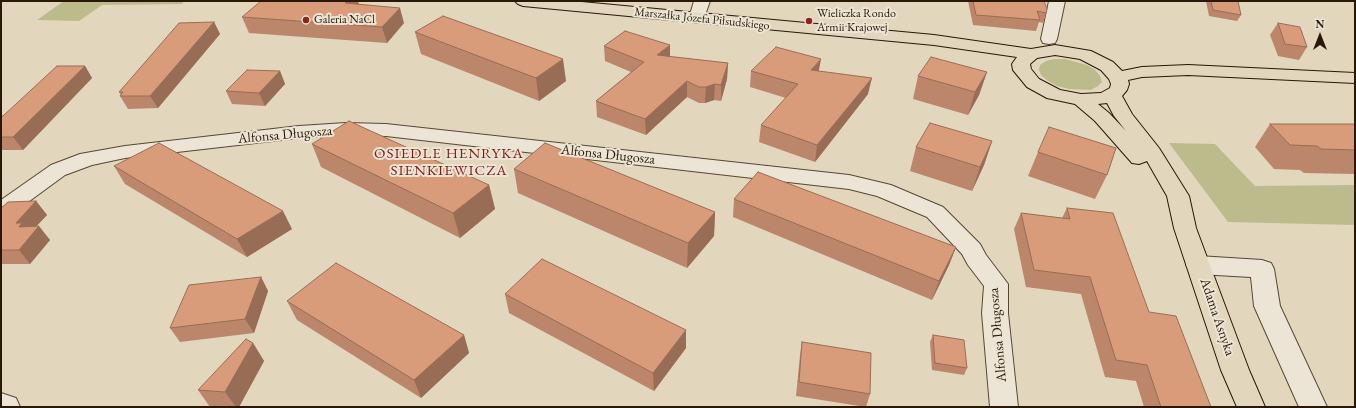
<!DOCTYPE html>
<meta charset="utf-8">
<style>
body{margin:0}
#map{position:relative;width:1356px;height:408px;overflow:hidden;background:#e2d6bd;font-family:"EB Garamond",serif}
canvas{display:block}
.frame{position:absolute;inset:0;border:2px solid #291805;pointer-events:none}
.north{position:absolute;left:1300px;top:16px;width:40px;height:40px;-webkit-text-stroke:3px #ece4d4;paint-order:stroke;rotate:0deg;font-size:11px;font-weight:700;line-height:16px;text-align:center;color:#291805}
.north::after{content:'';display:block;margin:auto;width:14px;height:18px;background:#291805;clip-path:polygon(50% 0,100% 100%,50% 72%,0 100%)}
</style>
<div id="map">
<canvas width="1356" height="408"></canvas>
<div class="frame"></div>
<div class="north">N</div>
</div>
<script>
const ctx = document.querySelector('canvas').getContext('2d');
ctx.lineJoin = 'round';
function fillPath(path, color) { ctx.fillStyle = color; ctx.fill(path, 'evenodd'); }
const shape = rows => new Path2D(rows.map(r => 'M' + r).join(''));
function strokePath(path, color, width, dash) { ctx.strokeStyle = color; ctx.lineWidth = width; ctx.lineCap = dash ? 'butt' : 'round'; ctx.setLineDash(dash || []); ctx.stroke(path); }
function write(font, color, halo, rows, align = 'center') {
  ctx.font = font + ' "EB Garamond",serif'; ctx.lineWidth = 4; ctx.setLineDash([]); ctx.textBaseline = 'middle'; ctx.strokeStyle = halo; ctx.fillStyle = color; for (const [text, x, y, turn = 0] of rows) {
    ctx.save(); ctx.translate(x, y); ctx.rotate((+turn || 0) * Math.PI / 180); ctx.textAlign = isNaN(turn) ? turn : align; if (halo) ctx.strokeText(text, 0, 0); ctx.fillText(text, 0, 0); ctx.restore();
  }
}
fillPath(shape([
 [64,1,184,1,182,4,102,5,79,21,37,20],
 [1054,59,1065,59,1087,65,1095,70,1100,76,1102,82,1098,86,1091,90,1069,89,1057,86,1048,81,1041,75,1039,70,1040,65,1046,61],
 [1169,143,1215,144,1255,186,1355,185,1355,225,1228,222]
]), '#bcbb8c');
const minor = shape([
 [694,1,710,1,703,21,697,23,691,21,689,18,694,1],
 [1049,1,1065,1,1057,39,1055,43,1049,44,1043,43,1041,39,1049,1],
 [346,123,386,124,849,175,891,185,943,207,980,244,986,255,1008,284,1008,313,1018,407,990,407,982,313,984,286,968,265,962,254,927,217,877,196,849,189,386,136,346,135,299,138,125,158,92,165,65,175,9,216,1,219,1,200,51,165,80,154,125,146,299,126,346,123],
 [1198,256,1262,260,1271,263,1274,269,1280,306,1327,407,1299,407,1254,306,1251,277,1198,274,1190,271,1186,265,1190,259,1198,256],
 [1,393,16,398,20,407,1,407,1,393]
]);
const major = shape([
 [515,1,571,1,934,35,1031,49,1055,45,1091,51,1113,62,1122,71,1142,67,1188,65,1355,73,1355,83,1188,75,1142,77,1128,80,1129,84,1127,90,1122,96,1132,114,1159,148,1189,196,1196,228,1249,370,1265,407,1237,407,1221,370,1174,228,1167,196,1147,161,1139,164,1132,163,1095,121,1075,104,1047,98,1027,87,1013,70,1012,64,1017,57,934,45,523,6,518,4,515,1],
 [1055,55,1080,59,1101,70,1109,79,1111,84,1110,88,1101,93,1081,94,1060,90,1039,79,1031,69,1030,64,1037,58,1055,55],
 [1107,103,1114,116,1126,131,1109,113,1098,104,1107,103]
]);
strokePath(minor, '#574833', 2);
strokePath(major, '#291805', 2);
fillPath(minor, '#ece4d4');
fillPath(major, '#e2d6bd');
fillPath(shape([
 [968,1,1044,1,1046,13,1043,23,1039,22,1036,31,973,25],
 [1206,1,1238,1,1241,15,1237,21,1209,16],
 [359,5,404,23,387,43,249,33,242,17],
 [214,22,220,34,158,108,128,109,120,96,121,95,119,92,127,83],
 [1278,23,1307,47,1299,60,1278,56,1270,35],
 [415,32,566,81,539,101,421,54],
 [604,46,670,57,728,63,727,79,721,101,714,100,705,103,699,103,687,97,646,135,597,117,596,101,631,72,605,61],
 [85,66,92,78,23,150,1,150,1,116,3,116],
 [280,71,285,84,265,106,232,104,226,91],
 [751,71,819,71,868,94,815,162,759,142,761,125,786,98,750,87],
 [987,72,979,95,968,115,913,99,918,76],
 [1270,124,1355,124,1355,174,1304,173,1300,170,1274,169,1255,147],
 [992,141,984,165,972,191,910,171,916,147],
 [312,144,489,185,495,209,460,238,321,167],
 [1038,152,1107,175,1095,199,1028,176],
 [114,166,292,229,247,257,125,184],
 [514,169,715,212,714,236,687,268,518,193],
 [734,199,956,247,949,265,932,300,733,217],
 [36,201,47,215,36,226,50,240,30,264,1,264,1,208],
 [1067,208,1149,312,1211,407,1144,407,1136,381,1105,377,1081,294,1026,287,1014,229,1021,213,1062,218],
 [261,277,268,291,254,333,180,342,170,328],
 [505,294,686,330,686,348,654,391,509,313],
 [287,301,464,335,469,353,421,398,297,320],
 [933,335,967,368,964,375,932,370,930,342],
 [802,342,870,394,866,407,796,396,800,355],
 [253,343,264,361,239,407,210,407,198,390]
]), '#bb866a');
fillPath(shape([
 [347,1,358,1,360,7,345,3],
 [400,8,404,23,387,43,382,27],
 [214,22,220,34,158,108,150,96],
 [670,45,670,61,657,55],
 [563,59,566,81,539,101,536,78],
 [821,59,818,75,811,70],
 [728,63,727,79,721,101,721,85],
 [85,66,92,78,23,150,13,137],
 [280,71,285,84,265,106,259,93],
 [987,72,979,95,968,115,975,92],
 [872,78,868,94,815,162,817,145],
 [687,81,687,97,646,135,645,119],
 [715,84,714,100,705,103,706,87],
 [992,141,984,165,972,191,980,167],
 [489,185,495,209,460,238,453,213],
 [36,201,47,215,30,233,39,226,50,240,30,264,19,250,16,223],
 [283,211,292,229,247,257,237,239],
 [715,212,714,236,687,268,688,243],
 [956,247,949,265,932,300,939,281],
 [261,277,268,291,254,333,245,319],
 [686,330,686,348,654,391,653,373],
 [464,335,469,353,421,398,414,380],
 [253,343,264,361,239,407,236,407,225,392]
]), '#986d56');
const building = shape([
 [261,1,347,1,345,3,400,8,382,27,242,17,261,1],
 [973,1,1044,1,1047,9,1046,13,1037,11,1040,20,976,15,973,1],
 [1211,1,1238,1,1241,15,1213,10,1211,1],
 [443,16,563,59,536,78,415,32,443,16],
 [214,22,150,96,120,96,123,92,119,92,128,82,127,83,179,23,214,22],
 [1278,23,1300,27,1307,47,1285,44,1278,23],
 [625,31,670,45,657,55,728,63,721,85,715,84,706,87,699,87,687,81,645,119,596,101,644,62,604,46,625,31],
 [776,47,821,59,811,70,872,78,817,145,761,125,798,84,751,71,776,47],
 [931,57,987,72,975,92,918,76,931,57],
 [57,66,85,66,13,137,1,137,1,116,3,116,57,66],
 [247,70,280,71,259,93,226,91,247,70],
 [349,121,489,185,453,213,312,144,349,121],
 [930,123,992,141,980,167,916,147,930,123],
 [1270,124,1355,124,1355,150,1321,149,1317,146,1290,145,1270,124],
 [1049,127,1116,148,1107,175,1038,152,1049,127],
 [159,143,283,211,237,239,114,166,159,143],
 [545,143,715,212,688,243,514,169,545,143],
 [758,172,956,247,939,281,734,199,758,172],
 [36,201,16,223,22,223,19,227,39,226,19,250,1,250,1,208,8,202,36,201],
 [1067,208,1113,213,1149,312,1176,316,1211,407,1161,407,1147,365,1116,360,1090,277,1034,270,1021,213,1070,219,1067,208],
 [542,259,686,330,653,373,505,294,542,259],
 [336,263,464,335,414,380,287,301,336,263],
 [261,277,245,319,170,328,189,285,261,277],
 [933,335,964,340,967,368,935,363,933,335],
 [246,339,253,343,225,392,198,390,246,339],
 [802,342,871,353,870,394,799,382,802,342]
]);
fillPath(building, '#d99c7b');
strokePath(building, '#986d56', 1);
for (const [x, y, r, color] of [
 [306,20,4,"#8f2418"],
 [809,21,4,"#8f2418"]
]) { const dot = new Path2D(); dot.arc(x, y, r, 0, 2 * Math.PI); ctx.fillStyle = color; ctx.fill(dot); strokePath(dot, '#ece4d4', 1.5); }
write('12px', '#291805', '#ece4d4', [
 ["Wieliczka Rondo",817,14],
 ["Armii Krajowej",817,28],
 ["Galeria NaCl",314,20]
], 'left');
write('12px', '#291805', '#ece4d4', [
 ["Marszałka Józefa Piłsudskiego",702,19,6]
]);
write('14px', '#291805', '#ece4d4', [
 ["Alfonsa Długosza",285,135,-5],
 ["Alfonsa Długosza",608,155,6],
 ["Adama Asnyka",1217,317,71],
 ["Alfonsa Długosza",998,335,-95]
]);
ctx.letterSpacing = '1px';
write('15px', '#7a1f14', '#ece4d4', [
 ["OSIEDLE HENRYKA",449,154],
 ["SIENKIEWICZA",449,171]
]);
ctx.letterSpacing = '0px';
</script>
